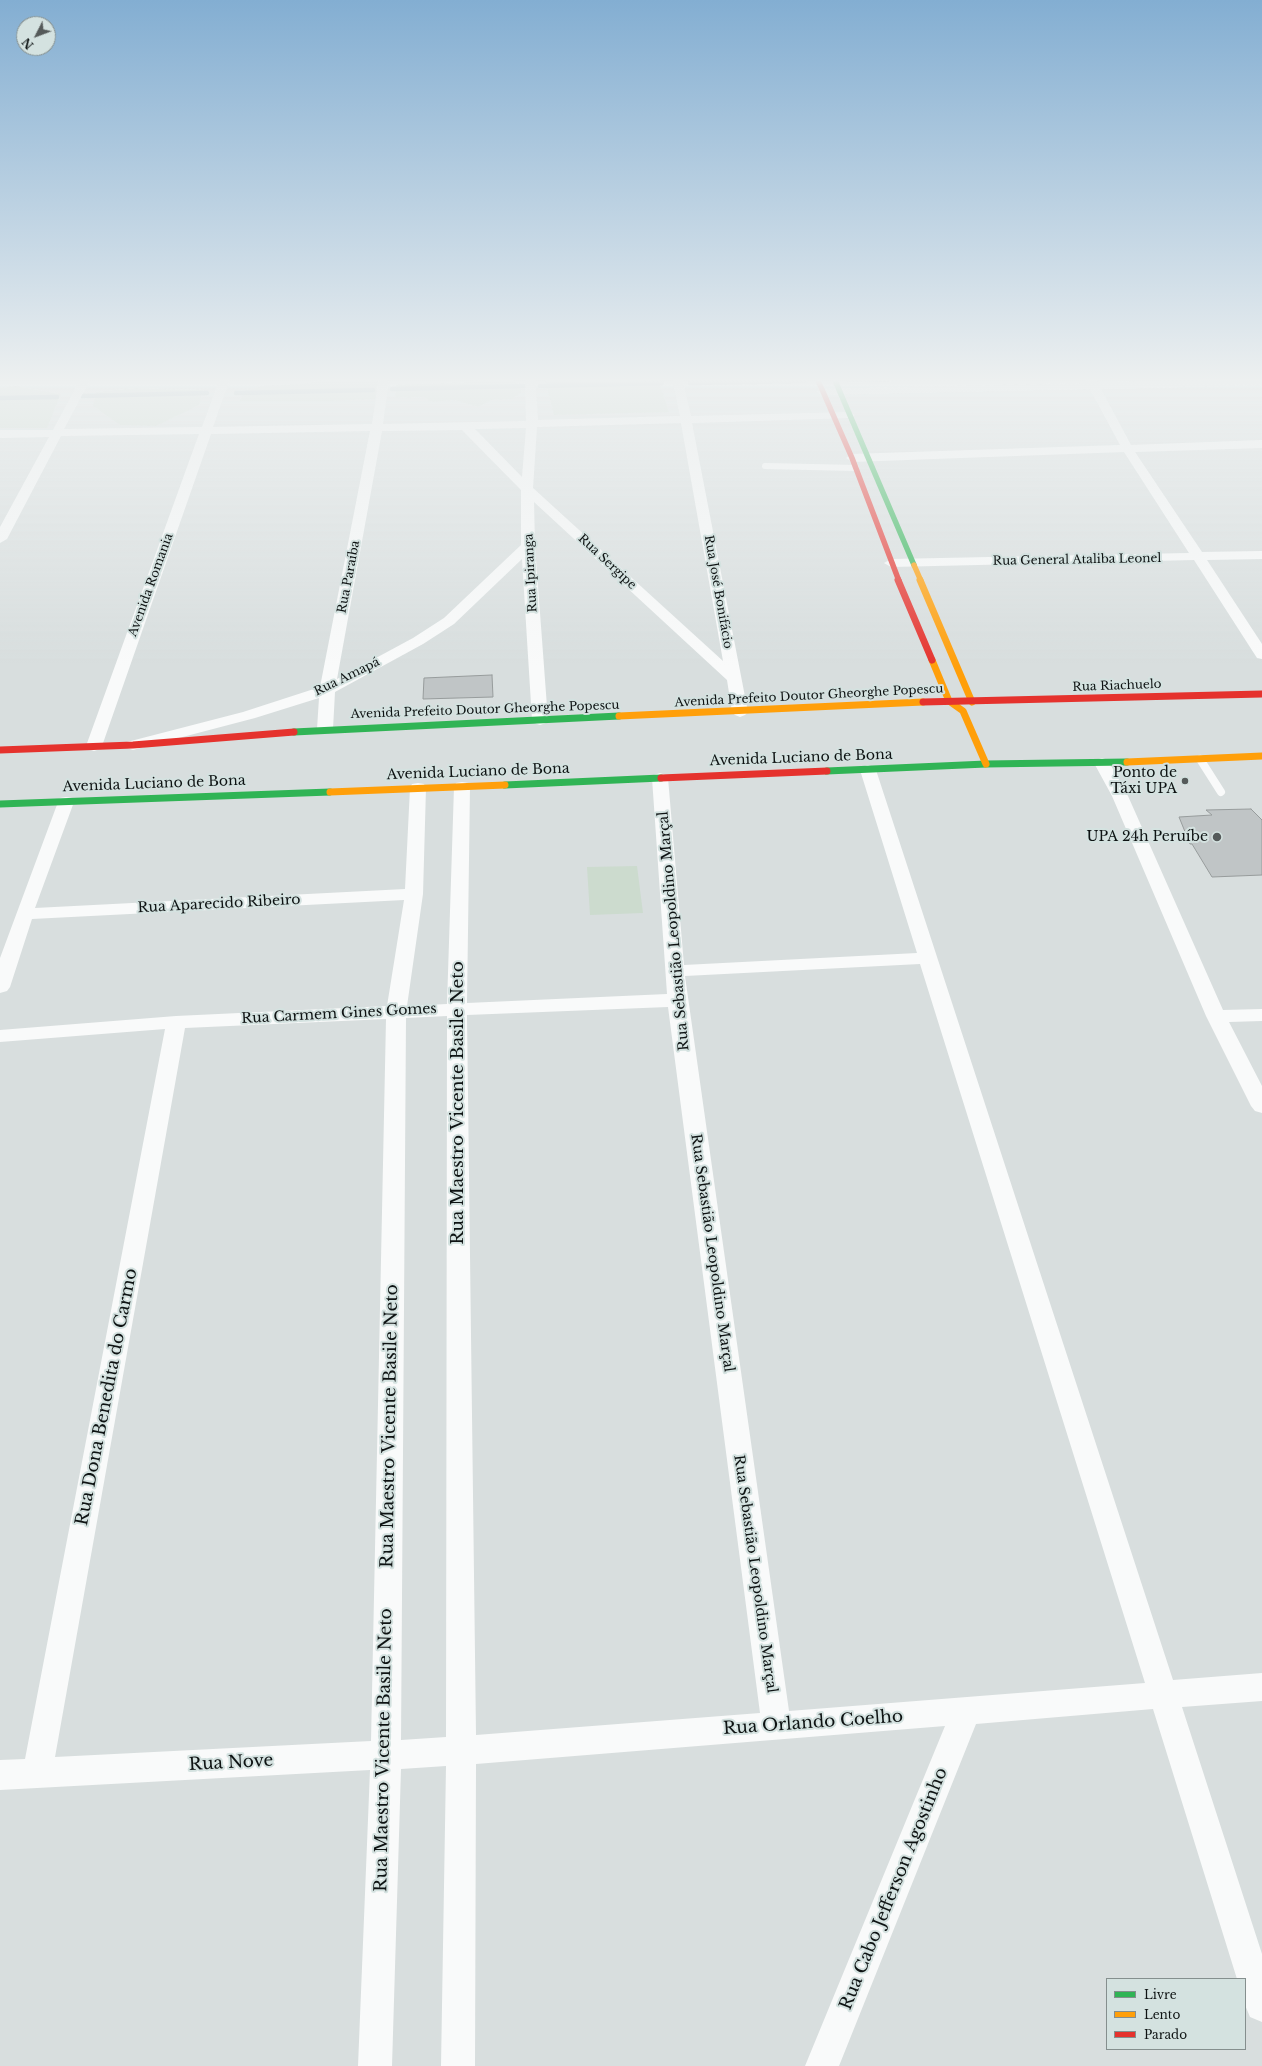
<!DOCTYPE html>
<meta charset="utf-8">
<style>
body{margin:0}
#map{position:relative;width:1262px;height:2066px;overflow:hidden;background:#d8dede;font-family:"Libre Baskerville",serif}
canvas{display:block}
.legend{position:absolute;left:1106px;top:1978px;width:140px;height:72px;box-sizing:border-box;background:#d4e2e0;border:1px solid #858f8e;margin:0;padding:5px 7px;list-style:none;font-size:12px;color:#0e1313}
.legend li{display:flex;align-items:center;gap:8px;height:20px}
.legend b{width:20px;border:1px solid #858f8e}
.north{position:absolute;left:16px;top:16px;width:40px;height:40px;box-sizing:border-box;background:#d4e2e0;border:1px solid #858f8e;border-radius:50%;rotate:228deg;font-size:11px;font-weight:700;line-height:16px;text-align:center;color:#0e1313}
.north::after{content:'';display:block;margin:auto;width:14px;height:18px;background:#555a5a;clip-path:polygon(50% 0,100% 100%,50% 72%,0 100%)}
</style>
<div id="map">
<canvas width="1262" height="2066"></canvas>
<ul class="legend">
<li><b style="height:5px;background:#30b455"></b>Livre</li>
<li><b style="height:5px;background:#ff9f0a"></b>Lento</li>
<li><b style="height:5px;background:#e5322d"></b>Parado</li>
</ul>
<div class="north">N</div>
</div>
<script>
const ctx = document.querySelector('canvas').getContext('2d');
ctx.lineJoin = 'round';
function fillPath(path, color) { ctx.fillStyle = color; ctx.fill(path, 'evenodd'); }
const shape = rows => new Path2D(rows.map(r => 'M' + r).join(''));
function strokePath(path, color, width, dash) { ctx.strokeStyle = color; ctx.lineWidth = width; ctx.lineCap = dash ? 'butt' : 'round'; ctx.setLineDash(dash || []); ctx.stroke(path); }
function write(font, color, halo, rows, align = 'center') {
  ctx.font = font + ' "Libre Baskerville",serif'; ctx.lineWidth = 4; ctx.setLineDash([]); ctx.textBaseline = 'middle'; ctx.strokeStyle = halo; ctx.fillStyle = color; for (const [text, x, y, turn = 0] of rows) {
    ctx.save(); ctx.translate(x, y); ctx.rotate((+turn || 0) * Math.PI / 180); ctx.textAlign = isNaN(turn) ? turn : align; if (halo) ctx.strokeText(text, 0, 0); ctx.fillText(text, 0, 0); ctx.restore();
  }
}
fillPath(shape([
 [331,378,378,379,375,399,331,401,239,401,246,390,263,386,303,384],
 [485,378,512,378,522,391,513,399,491,400,478,407,455,400,432,402,423,397,395,398,396,385,470,382],
 [602,378,658,378,669,412,554,415,545,380],
 [15,386,61,394,47,428,0,428,0,388],
 [136,388,163,389,203,390,199,405,156,426,120,425,93,406,96,392],
 [637,866,643,913,590,915,587,867]
]), '#ccdbce');
strokePath(shape([
 [849,380,967,378],
 [690,383,805,381],
 [540,386,662,383],
 [392,389,524,386],
 [236,393,373,390],
 [82,396,207,393],
 [0,398,57,397]
]), '#8da6b0', 4.5);
const building = shape([
 [492,675,493,697,423,699,424,678,492,675],
 [1251,809,1262,820,1262,875,1212,877,1192,844,1190,844,1179,817,1212,815,1206,810,1251,809]
]);
fillPath(building, '#c0c5c6');
strokePath(building, '#979c9c', 1);
strokePath(shape([
 [765,466,856,468]
]), '#f9fafa', 6);
strokePath(shape([
 [1200,759,1221,792]
]), '#f9fafa', 8);
fillPath(shape([
 [81,378,91,378,64,429,202,427,220,378,230,378,213,427,372,424,379,378,389,378,383,424,526,421,525,378,535,378,538,420,680,416,672,378,682,378,691,416,849,412,855,415,849,418,692,423,748,712,745,715,740,717,735,715,732,712,727,680,534,502,535,546,548,720,546,723,540,725,534,723,532,720,522,559,454,624,423,644,335,692,333,729,331,732,325,734,319,732,317,729,319,698,255,718,133,750,127,748,125,745,127,742,243,712,320,687,370,431,211,434,102,746,100,749,94,751,88,749,86,746,199,434,61,436,7,539,0,543,0,527,49,437,0,438,0,430,53,430,81,378],
 [681,423,723,661,533,488,537,427,681,423],
 [526,428,522,477,475,429,526,428],
 [462,430,521,490,521,545,444,618,413,638,337,679,382,431,462,430],
 [1085,378,1095,378,1098,382,1262,379,1262,385,1101,389,1131,445,1262,440,1262,448,1135,452,1202,552,1262,551,1262,559,1207,560,1262,644,1262,659,1257,658,1194,560,891,567,884,563,891,559,1189,553,1124,452,852,462,846,458,852,454,1120,445,1090,389,822,395,816,392,822,389,1087,383,1085,378],
 [1102,758,1108,760,1128,796,1223,1010,1262,1009,1262,1021,1229,1022,1262,1086,1262,1113,1255,1111,1251,1106,1206,1016,1112,796,1094,763,1096,760,1102,758],
 [868,765,874,767,876,770,1173,1680,1262,1673,1262,1701,1182,1707,1262,1954,1262,2022,1250,2017,1245,2005,1245,1979,1237,1979,1153,1709,976,1724,839,2066,805,2066,945,1726,476,1764,475,2066,441,2066,446,1766,401,1769,392,2066,358,2066,370,1770,0,1790,0,1760,25,1759,165,1029,0,1042,0,1030,176,1016,387,1006,404,900,32,919,10,987,7,991,0,993,0,958,58,802,60,798,66,797,72,798,74,802,35,908,405,889,410,788,412,784,418,783,424,784,426,788,423,894,407,1006,447,1004,454,787,456,783,462,782,468,783,470,787,467,1003,667,994,652,778,654,775,660,773,666,775,668,778,684,965,917,953,860,770,862,767,868,765],
 [920,964,1145,1683,789,1711,685,976,920,964],
 [668,1007,760,1713,476,1735,467,1015,668,1007],
 [447,1016,446,1737,401,1740,406,1018,447,1016],
 [386,1019,371,1741,55,1757,185,1028,386,1019]
]), '#f9fafa');
strokePath(shape([
 [834,378,914,565]
]), '#30b455', 5.5);
strokePath(shape([
 [294,732,619,716],
 [827,771,986,764,1127,762],
 [505,785,661,778],
 [0,804,330,792]
]), '#30b455', 7);
strokePath(shape([
 [914,565,921,581]
]), '#ff9f0a', 5.5);
strokePath(shape([
 [920,580,972,702],
 [932,660,949,701,963,711,986,764],
 [619,716,923,702],
 [1127,762,1262,756],
 [330,792,505,785]
]), '#ff9f0a', 7);
strokePath(shape([
 [817,378,852,458,899,581]
]), '#e5322d', 5.5);
strokePath(shape([
 [898,580,932,660],
 [923,702,1262,694],
 [0,750,133,745,294,732],
 [661,778,827,771]
]), '#e5322d', 7);
const sky = ctx.createLinearGradient(0, 0, 0, 667);
sky.addColorStop(0, '#83aed2');
sky.addColorStop(0.57, '#edf0f0');
sky.addColorStop(1, '#edf0f000');
ctx.fillStyle = sky;
ctx.fillRect(0, 0, 1262, 667);
for (const [x, y, r, color] of [
 [1185,781,4,"#555a5a"],
 [1217,837,5,"#555a5a"]
]) { const dot = new Path2D(); dot.arc(x, y, r, 0, 2 * Math.PI); ctx.fillStyle = color; ctx.fill(dot); strokePath(dot, '#d4e2e0', 1.5); }
write('12px', '#0e1313', '#d4e2e0', [
 ["Rua General Ataliba Leonel",1077,560,-1],
 ["Rua Sergipe",607,562,43],
 ["Rua Ipiranga",531,573,-93],
 ["Rua Paraíba",349,577,-79],
 ["Avenida Romania",151,585,-70],
 ["Rua José Bonifácio",718,592,80],
 ["Rua Amapá",347,677,-26],
 ["Rua Riachuelo",1117,686,-2],
 ["Avenida Prefeito Doutor Gheorghe Popescu",809,696,-3],
 ["Avenida Prefeito Doutor Gheorghe Popescu",485,710,-2]
]);
write('14px', '#0e1313', '#d4e2e0', [
 ["Avenida Luciano de Bona",801,758,-2],
 ["Avenida Luciano de Bona",478,772,-2],
 ["Avenida Luciano de Bona",154,784,-2],
 ["Rua Aparecido Ribeiro",219,904,-3],
 ["Rua Sebastião Leopoldino Marçal",674,931,-95],
 ["Rua Carmem Gines Gomes",339,1014,-3],
 ["Rua Sebastião Leopoldino Marçal",712,1253,82],
 ["Rua Sebastião Leopoldino Marçal",755,1574,82]
]);
write('14px', '#0e1313', '#d4e2e0', [
 ["Ponto de",1177,773],
 ["Táxi UPA",1177,789],
 ["UPA 24h Peruíbe",1208,837]
], 'right');
write('17px', '#0e1313', '#d4e2e0', [
 ["Rua Maestro Vicente Basile Neto",458,1103,-90],
 ["Rua Dona Benedita do Carmo",107,1397,-79],
 ["Rua Maestro Vicente Basile Neto",390,1426,-89],
 ["Rua Orlando Coelho",813,1723,-4],
 ["Rua Maestro Vicente Basile Neto",384,1750,-89],
 ["Rua Nove",231,1763,-3],
 ["Rua Cabo Jefferson Agostinho",894,1889,-68]
]);
</script>
